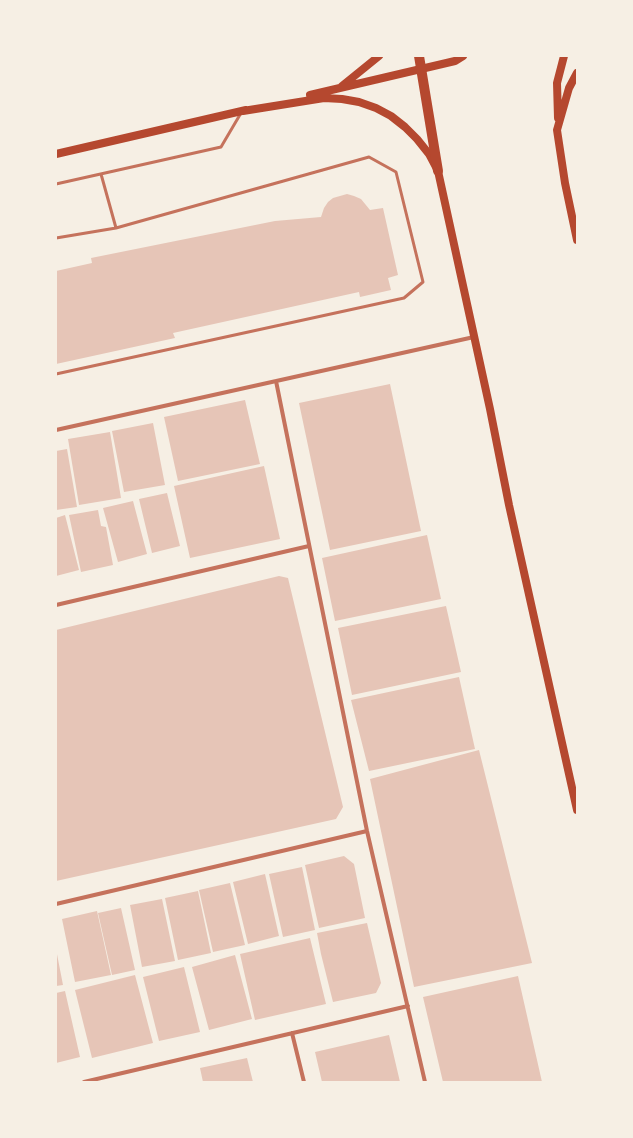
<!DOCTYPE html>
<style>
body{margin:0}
#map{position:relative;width:633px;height:1138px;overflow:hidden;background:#f6efe4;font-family:"DejaVu Sans",sans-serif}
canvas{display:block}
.frame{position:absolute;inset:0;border:57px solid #f6efe4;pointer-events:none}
</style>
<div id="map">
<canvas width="633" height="1138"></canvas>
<div class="frame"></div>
</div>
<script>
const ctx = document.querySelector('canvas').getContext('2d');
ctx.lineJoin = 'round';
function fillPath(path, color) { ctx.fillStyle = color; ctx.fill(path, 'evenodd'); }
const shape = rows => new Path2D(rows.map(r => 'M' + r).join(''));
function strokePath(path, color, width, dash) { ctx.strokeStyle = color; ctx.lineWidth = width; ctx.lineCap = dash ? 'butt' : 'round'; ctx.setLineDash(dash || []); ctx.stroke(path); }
fillPath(shape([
 [347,194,354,196,361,199,370,210,383,208,398,275,388,278,391,290,360,297,359,292,173,333,175,338,56,364,56,271,92,263,91,258,275,221,321,217,324,208,328,202,333,198],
 [390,384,421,531,330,550,299,403],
 [245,400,260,464,178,481,164,417],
 [153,423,165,485,124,492,112,431],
 [110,432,121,498,79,505,68,439],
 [67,449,77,507,56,510,56,451],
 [264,466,280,539,190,558,174,486],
 [167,493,180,546,152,553,139,499],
 [133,501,147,554,118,562,103,508],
 [98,510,101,526,106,527,113,565,81,572,69,515],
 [65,515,79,570,56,576,56,518],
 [427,535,441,599,335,621,322,558],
 [279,576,288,578,343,807,336,819,56,881,56,630],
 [446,606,461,672,352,695,338,628],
 [459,677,475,749,369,771,351,700],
 [479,750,532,963,414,987,370,779],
 [344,856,354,864,365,918,319,928,305,865],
 [302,867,315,930,283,937,269,874],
 [265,874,279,936,248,944,233,882],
 [230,883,245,945,213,952,199,890],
 [198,891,211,953,178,960,165,898],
 [162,899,175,961,142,967,130,905],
 [121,908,135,970,112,975,98,913],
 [97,911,111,975,75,982,62,919],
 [367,923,381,983,376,993,333,1002,321,954,317,933],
 [310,938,326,1004,255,1020,240,954],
 [56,949,63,985,56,986],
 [235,955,252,1019,209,1030,192,967],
 [184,967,200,1032,159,1041,143,977],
 [135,975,153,1043,92,1058,75,990],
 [518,976,542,1082,443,1082,423,997],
 [65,991,80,1057,56,1063,56,993],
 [389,1035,400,1082,322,1082,315,1052],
 [247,1058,253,1082,203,1082,200,1068]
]), '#e6c5b7');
strokePath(shape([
 [101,174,116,228],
 [56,184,221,147,241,113],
 [56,238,116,228,369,157,396,172,423,282,404,298,56,374]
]), '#c5725c', 3);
strokePath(shape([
 [276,381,367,831,425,1082],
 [56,430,474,337],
 [56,605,309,546],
 [56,904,367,831],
 [292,1033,304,1082],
 [84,1082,408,1006]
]), '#c5725c', 4);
strokePath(shape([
 [577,73,569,88,557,130,565,183,577,240],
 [342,86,379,56],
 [310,95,455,61,463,56],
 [243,111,324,98,342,99,359,102,376,108,391,116,405,127,417,139,429,154,438,171,490,409,509,505,577,810],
 [558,118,557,83,564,56],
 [56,154,246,110]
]), '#b5482f', 8);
strokePath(shape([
 [419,56,438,171]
]), '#b5482f', 10);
</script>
